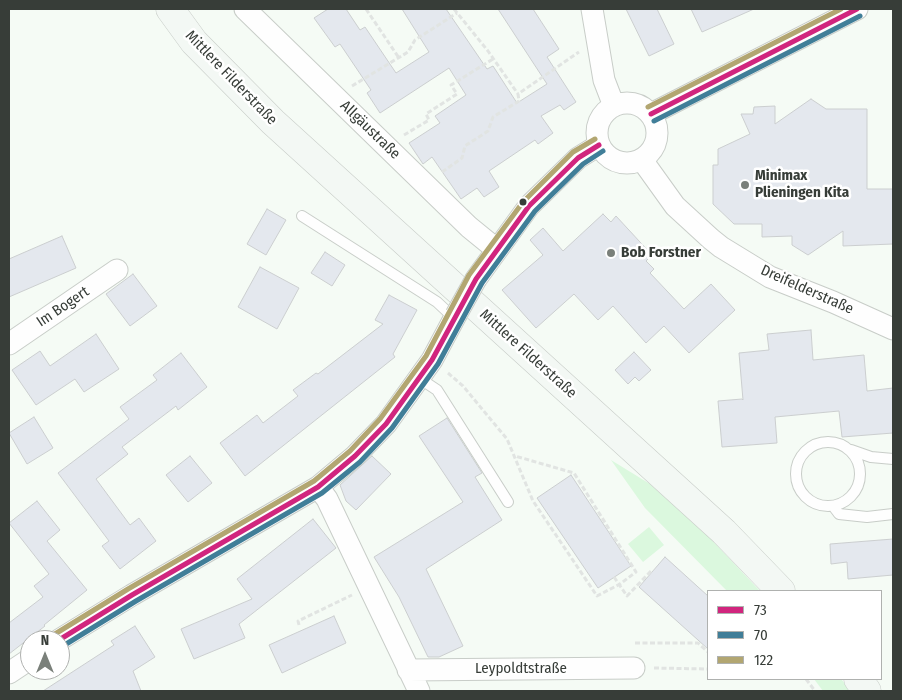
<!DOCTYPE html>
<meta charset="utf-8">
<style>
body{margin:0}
#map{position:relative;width:902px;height:700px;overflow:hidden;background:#f5fbf5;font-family:"Fira Sans Condensed",sans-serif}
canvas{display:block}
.frame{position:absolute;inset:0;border:10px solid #373d38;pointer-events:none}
.legend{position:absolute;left:707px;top:590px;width:175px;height:90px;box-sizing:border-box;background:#fff;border:1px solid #afb1af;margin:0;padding:6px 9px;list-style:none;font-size:15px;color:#373d38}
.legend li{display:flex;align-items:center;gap:10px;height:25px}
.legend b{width:25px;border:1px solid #afb1af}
.north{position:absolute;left:20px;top:630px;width:50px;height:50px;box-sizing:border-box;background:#fff;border:1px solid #afb1af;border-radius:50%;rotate:0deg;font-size:14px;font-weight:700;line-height:20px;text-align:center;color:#373d38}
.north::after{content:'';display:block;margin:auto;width:18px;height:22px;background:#7a807a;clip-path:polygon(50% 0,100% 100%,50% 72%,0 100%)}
</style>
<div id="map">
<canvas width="902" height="700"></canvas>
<div class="frame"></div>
<ul class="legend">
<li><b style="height:6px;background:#d1257e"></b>73</li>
<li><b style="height:6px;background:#407e98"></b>70</li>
<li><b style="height:6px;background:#b2a671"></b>122</li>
</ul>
<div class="north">N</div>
</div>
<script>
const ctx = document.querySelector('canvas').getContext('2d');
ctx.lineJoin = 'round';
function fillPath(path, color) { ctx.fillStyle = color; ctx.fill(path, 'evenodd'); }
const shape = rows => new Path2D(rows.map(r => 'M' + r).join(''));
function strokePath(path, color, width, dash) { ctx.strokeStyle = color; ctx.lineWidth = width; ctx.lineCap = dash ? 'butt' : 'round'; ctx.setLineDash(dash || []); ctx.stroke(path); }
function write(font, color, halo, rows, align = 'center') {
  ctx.font = font + ' "Fira Sans Condensed",sans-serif'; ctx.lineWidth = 5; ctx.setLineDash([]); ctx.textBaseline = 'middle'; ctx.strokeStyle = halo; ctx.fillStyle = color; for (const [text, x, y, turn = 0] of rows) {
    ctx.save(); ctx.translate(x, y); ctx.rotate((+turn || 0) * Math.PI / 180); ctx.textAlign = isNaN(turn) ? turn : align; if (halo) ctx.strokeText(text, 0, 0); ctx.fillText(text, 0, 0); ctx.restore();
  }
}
fillPath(shape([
 [611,460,650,484,708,536,760,591,727,591,645,508],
 [649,527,664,545,643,562,628,544],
 [814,679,841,679,852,691,823,691]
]), '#dbf8de');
const building = shape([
 [328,9,346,9,360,30,365,27,396,73,429,52,402,9,446,9,487,69,493,66,517,103,547,84,498,9,533,9,559,49,547,57,576,102,564,110,560,105,541,116,553,133,538,144,535,140,489,171,499,187,484,197,477,188,461,199,432,157,423,164,409,143,440,123,435,116,466,95,449,68,380,113,367,93,371,90,340,44,335,47,314,18,328,9],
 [626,9,657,9,674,44,649,56,626,9],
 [691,9,754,9,702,32,691,9],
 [811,99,826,109,867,109,867,189,893,189,893,244,843,246,843,231,808,255,792,245,792,236,762,237,762,224,734,224,713,204,713,165,718,165,718,149,750,134,741,114,753,114,754,107,775,106,775,124,811,99],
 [267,209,286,220,266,255,247,244,267,209],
 [603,214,611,222,616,216,652,255,646,261,654,269,650,273,684,309,711,284,735,310,689,353,664,326,646,343,613,306,598,320,574,294,536,328,502,290,543,255,530,240,543,228,563,251,603,214],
 [62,236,76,268,9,297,9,259,62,236],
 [325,252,345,265,332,286,311,273,325,252],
 [260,267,299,288,277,329,238,307,260,267],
 [133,274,157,306,130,326,106,294,133,274],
 [389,295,417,310,393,354,395,357,245,476,220,443,257,415,263,423,298,396,293,390,316,373,318,374,383,324,375,320,389,295],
 [811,330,813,360,864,355,867,391,893,388,893,433,842,437,839,411,775,417,777,443,722,447,718,401,742,399,743,400,739,353,769,350,767,334,811,330],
 [96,334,119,369,84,392,75,379,36,405,12,370,40,351,50,366,96,334],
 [634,352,651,370,639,381,635,377,628,384,615,370,634,352],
 [181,353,207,387,178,410,176,406,122,447,128,454,96,479,130,525,139,518,156,541,120,569,102,546,109,541,58,473,129,419,120,407,157,380,153,375,181,353],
 [34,417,53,448,27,464,9,433,34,417],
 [447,418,482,473,475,477,502,520,426,569,463,646,439,657,428,657,399,597,374,557,463,502,419,436,447,418],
 [190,456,212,483,188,502,166,475,190,456],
 [372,456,391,474,356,510,346,501,340,485,372,456],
 [571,475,631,566,598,588,537,498,571,475],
 [37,501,60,530,47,541,87,590,44,625,45,626,9,654,9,623,43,597,34,586,49,574,9,523,37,501],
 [313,519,336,548,239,624,245,638,194,659,181,629,252,599,237,579,313,519],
 [893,539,893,575,848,579,847,562,831,564,830,544,893,539],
 [665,557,708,596,708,649,639,587,665,557],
 [334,616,346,643,282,673,269,645,334,616],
 [135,626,155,657,133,671,141,691,43,691,114,645,111,641,135,626]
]);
fillPath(building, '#e4e8ee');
strokePath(building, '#cbcecf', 1);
const service = shape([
 [302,216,437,302,454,318],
 [419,378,437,390,508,502],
 '796 474a32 32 0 1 1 64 0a32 32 0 1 1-64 0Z',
 [851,450,871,457,893,459],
 [833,506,839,514,867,517,893,514]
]);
const minor = shape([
 [245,9,469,227,496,249],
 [592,9,604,80,614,106],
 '597 133a30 30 0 1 1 60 0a30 30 0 1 1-60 0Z',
 [651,114,857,9],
 [642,160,675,206,711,239,721,247,770,277,833,302,893,329],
 [476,279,529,206,578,158,599,145],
 [9,344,117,270],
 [318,487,327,499,419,691],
 [59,640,132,595,318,487,355,456,386,424,432,360,456,315],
 [408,670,634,668],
 [9,673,30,659]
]);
const secondary = shape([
 [170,9,194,42,273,122,724,532,781,591],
 [858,679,867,691]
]);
strokePath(service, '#c8cdc8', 12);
strokePath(minor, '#c8cdc8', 23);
strokePath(secondary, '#c8cdc8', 29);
strokePath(shape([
 [366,9,399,58],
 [454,9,488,51,518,94],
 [352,86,408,52,415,40,457,13],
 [404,135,429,120,426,114,457,94,451,85,493,59],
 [442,172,462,158,465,146,488,131,493,117,519,101,518,94,579,52],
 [448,373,463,386,507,439,533,501,597,596,620,584,636,572,574,473,515,456],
 [614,577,627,596,651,571,652,572],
 [299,625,298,621,352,595],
 [635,643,698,643,708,652],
 [654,668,708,669],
 [806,679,815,691]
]), '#e1e4e2', 3, [5, 2.5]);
strokePath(service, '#fefefe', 10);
strokePath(minor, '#fefefe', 21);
strokePath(secondary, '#f3f8f4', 28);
const minorBridge = shape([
 [456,315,476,279]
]);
strokePath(minorBridge, '#c8cdc8', 23, []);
strokePath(minorBridge, '#fefefe', 21);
strokePath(shape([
 [651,114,857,9],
 [59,640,132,595,318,487,355,456,386,424,432,360,476,279,529,206,578,158,599,145]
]), '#d1257e', 5);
strokePath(shape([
 [654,121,860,16],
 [63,646,136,601,322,493,360,462,392,428,438,364,482,283,535,211,583,164,603,151]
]), '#407e98', 5);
strokePath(shape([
 [648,107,841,9],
 [55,634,128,589,314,481,350,451,380,419,426,356,469,275,523,202,573,152,595,139]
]), '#b2a671', 5);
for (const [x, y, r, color] of [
 [745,185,5,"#7a807a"],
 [523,202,4.5,"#373d38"],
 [611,253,5,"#7a807a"]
]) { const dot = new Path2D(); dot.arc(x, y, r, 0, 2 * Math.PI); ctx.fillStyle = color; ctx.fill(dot); strokePath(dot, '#fff', 2); }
write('15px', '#373d38', '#fff', [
 ["Mittlere Filderstraße",231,78,46],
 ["Allgäustraße",370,130,44],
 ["Dreifelderstraße",807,290,24],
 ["Im Bogert",63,307,-34],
 ["Mittlere Filderstraße",528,354,42],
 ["Leypoldtstraße",521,669]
]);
write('bold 15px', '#373d38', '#fff', [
 ["Minimax",755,176],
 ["Plieningen Kita",755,193],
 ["Bob Forstner",621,253]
], 'left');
</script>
